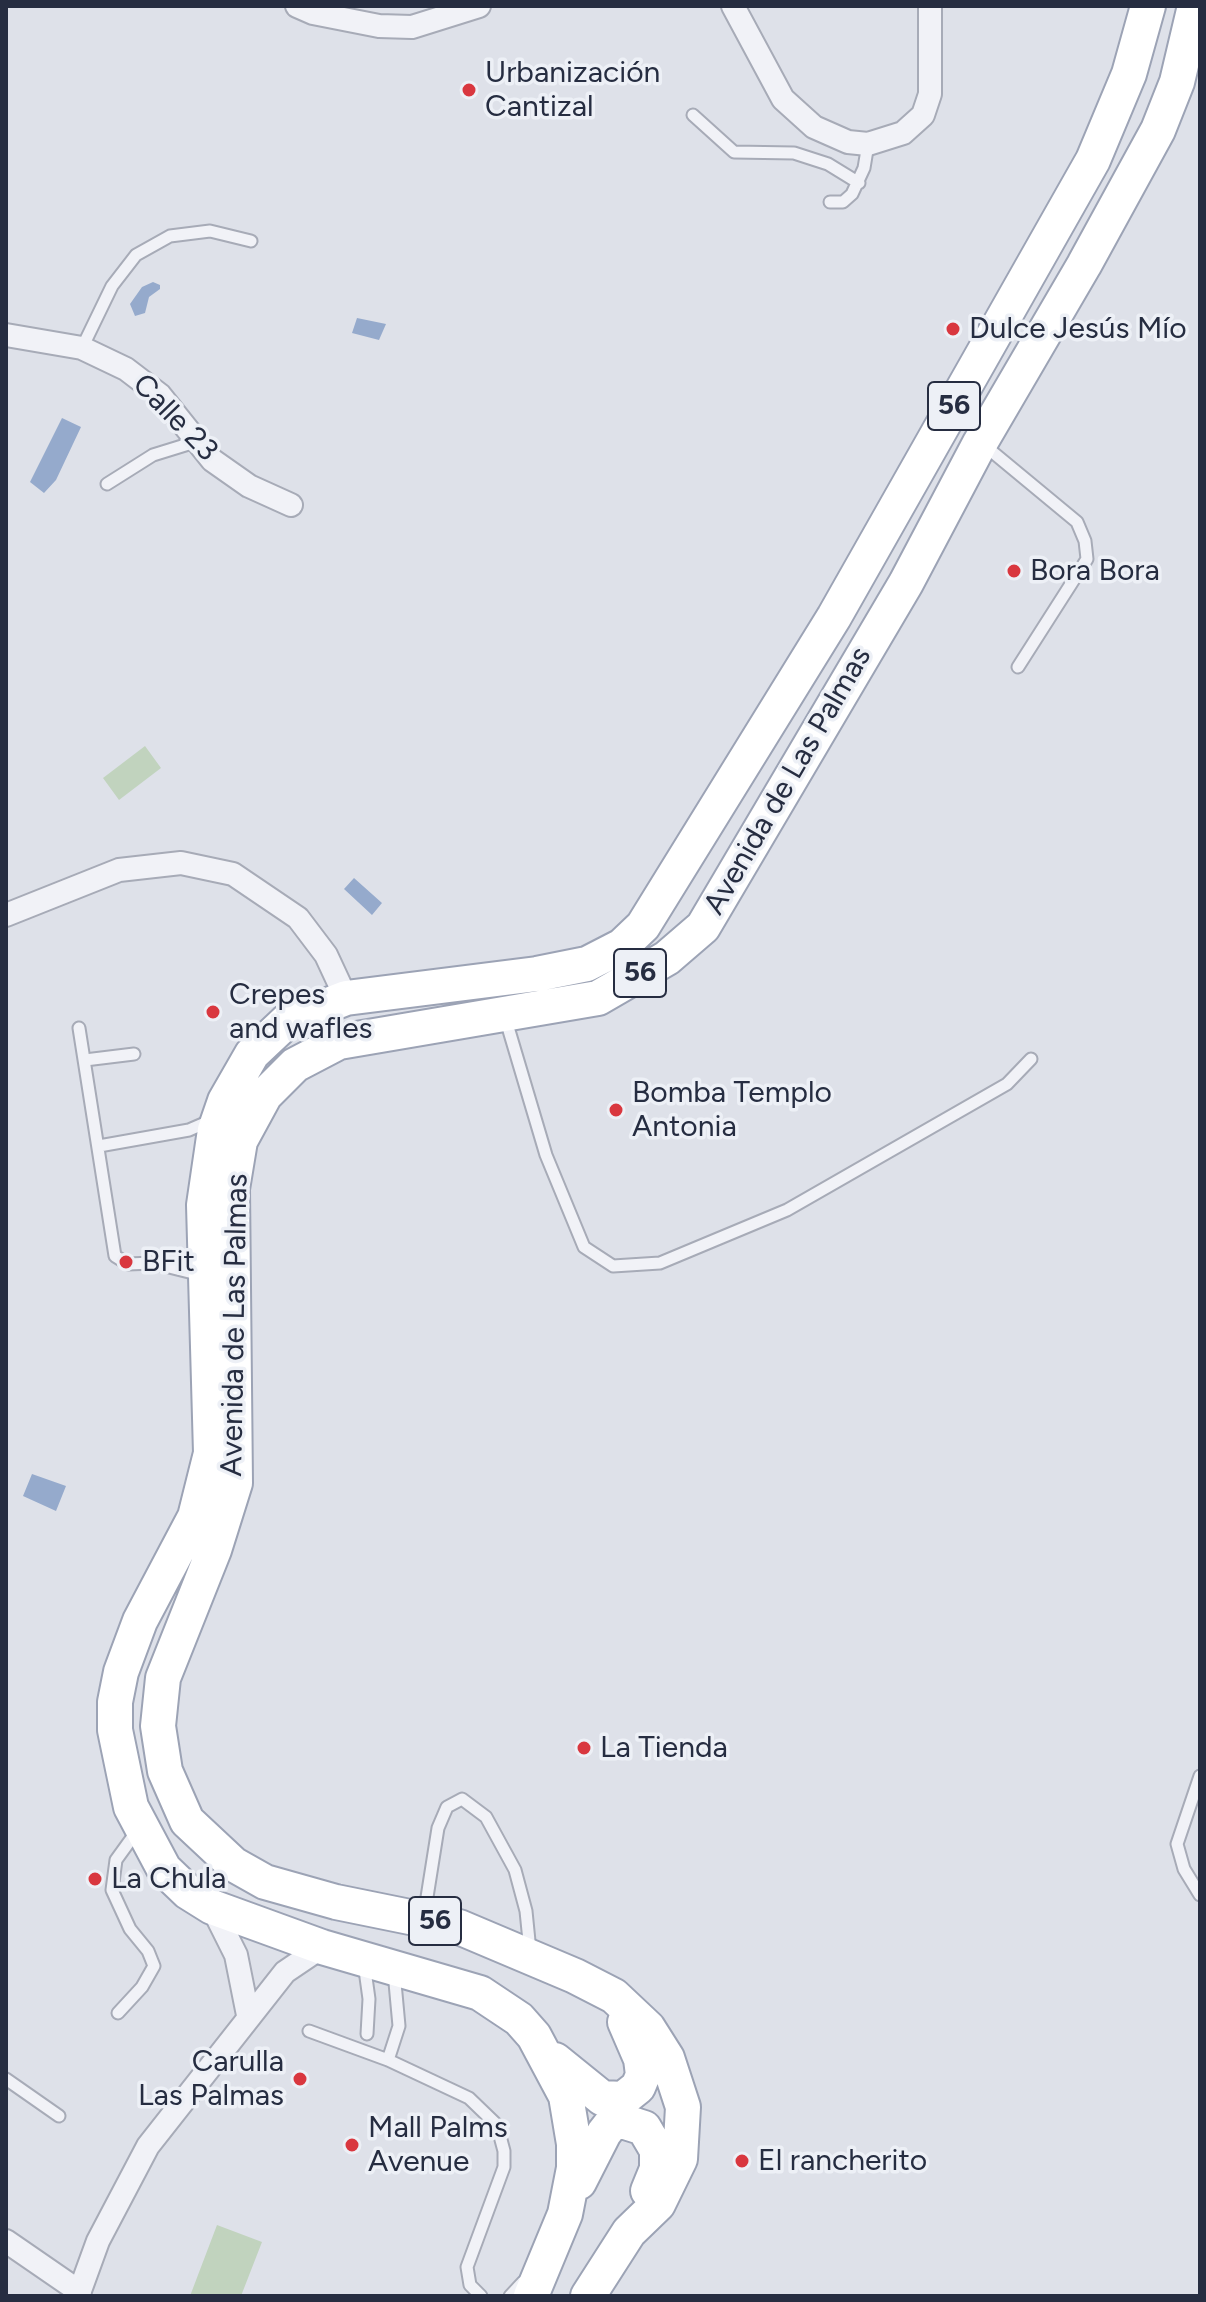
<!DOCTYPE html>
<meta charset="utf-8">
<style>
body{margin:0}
#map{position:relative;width:1206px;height:2302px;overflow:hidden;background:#dee1e9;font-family:Figtree,sans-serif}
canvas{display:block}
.frame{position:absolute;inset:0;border:8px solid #262d41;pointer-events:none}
</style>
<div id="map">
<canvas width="1206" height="2302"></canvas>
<div class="frame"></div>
</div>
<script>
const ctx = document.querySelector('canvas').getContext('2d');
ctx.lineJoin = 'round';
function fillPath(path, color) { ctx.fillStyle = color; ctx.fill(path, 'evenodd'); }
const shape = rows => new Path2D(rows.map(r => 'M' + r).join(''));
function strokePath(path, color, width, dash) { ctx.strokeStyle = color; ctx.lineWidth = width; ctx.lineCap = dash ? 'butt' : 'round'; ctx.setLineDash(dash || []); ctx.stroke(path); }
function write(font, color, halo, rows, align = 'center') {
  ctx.font = font + ' Figtree,sans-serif'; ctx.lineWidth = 7; ctx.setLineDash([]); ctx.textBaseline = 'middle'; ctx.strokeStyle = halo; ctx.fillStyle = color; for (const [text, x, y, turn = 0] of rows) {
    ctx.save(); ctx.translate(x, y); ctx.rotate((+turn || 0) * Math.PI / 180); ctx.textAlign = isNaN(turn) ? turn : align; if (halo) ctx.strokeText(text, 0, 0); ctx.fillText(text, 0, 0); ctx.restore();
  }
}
fillPath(shape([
 [145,746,161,768,119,800,103,778],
 [217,2225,262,2242,241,2296,190,2296]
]), '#c1d3be');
fillPath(shape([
 [153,282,160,285,160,289,149,297,145,313,135,316,130,304,142,287],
 [357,318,386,324,379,340,352,333],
 [62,418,81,427,56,480,44,493,30,482],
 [354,878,382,903,372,915,344,889],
 [32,1474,66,1486,56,1511,23,1496]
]), '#95aacc');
const lane = shape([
 [693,115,734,152,794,153,828,164,859,183],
 [830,202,843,202,852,194,864,168,868,144],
 [82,348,112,286,136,255,170,236,210,231,251,241],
 [984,445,1077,522,1085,541,1087,559,1018,667],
 [107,484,153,455,195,442],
 [505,1017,546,1155,584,1247,613,1266,660,1263,787,1210,1007,1084,1031,1059],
 [79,1028,115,1256,128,1264,153,1263,201,1275],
 [85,1060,134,1054],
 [99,1146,189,1130,212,1120],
 [1200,1776,1177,1844,1184,1869,1200,1895],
 [424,1916,438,1828,447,1807,462,1799,486,1817,515,1870,526,1911,530,1951],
 [364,1963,369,1999,367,2034],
 [118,2013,142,1987,154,1966,148,1951,130,1929,112,1890,116,1860,137,1831],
 [309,2031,388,2060,469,2098,497,2125,504,2151,504,2167,467,2267,470,2285,481,2296],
 [388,2060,399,2026,394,1972],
 [6,2079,59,2116],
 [510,2296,523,2282]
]);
const street = shape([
 [297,6,313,13,379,26,412,27,479,6],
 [733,6,783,99,814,127,848,142,868,144,903,133,923,115,930,94,930,6],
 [6,335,82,348,126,369,160,395,212,460,249,486,291,505],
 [6,915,119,870,181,863,233,874,298,918,326,955,346,998],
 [212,1907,236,1955,248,2015],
 [6,2241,80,2292],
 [78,2296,98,2241,148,2146,285,1972,322,1947]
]);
const primary = shape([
 [555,2060,602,2098,623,2099,638,2087,643,2075,641,2059,625,2022],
 [579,2182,604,2133,611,2124,622,2121,644,2128,657,2150,657,2169,648,2191],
 [531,2296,565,2214,574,2168,574,2144,566,2096,534,2036,519,2019,480,1993,322,1947,212,1907,188,1892,164,1869,131,1807,115,1730,115,1702,121,1672,140,1621,195,1517,211,1453,204,1205,215,1130,225,1101,252,1054,287,1021,346,998,537,974,587,964,622,946,643,926,834,617,1093,160,1129,74,1148,6],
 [588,2296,629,2232,658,2204,680,2159,683,2107,667,2058,648,2028,614,1996,575,1976,459,1927,336,1902,265,1882,233,1864,187,1821,165,1771,158,1726,163,1678,214,1550,235,1483,232,1189,240,1141,265,1095,295,1065,339,1042,598,998,667,958,703,927,906,583,980,443,1084,265,1158,130,1177,82,1195,6]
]);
strokePath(lane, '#a7abb7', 15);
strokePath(street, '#a7abb7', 26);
strokePath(primary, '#9ca3b5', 38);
strokePath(lane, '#f1f2f7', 11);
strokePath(street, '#f1f2f7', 22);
strokePath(primary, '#fff', 34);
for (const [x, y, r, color] of [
 [469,90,8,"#d9373f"],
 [953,329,8,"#d9373f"],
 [1014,571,8,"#d9373f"],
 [213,1012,8,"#d9373f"],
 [616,1110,8,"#d9373f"],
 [126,1262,8,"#d9373f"],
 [584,1748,8,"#d9373f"],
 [95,1879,8,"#d9373f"],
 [300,2079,8,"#d9373f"],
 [352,2145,8,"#d9373f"],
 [742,2161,8,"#d9373f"]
]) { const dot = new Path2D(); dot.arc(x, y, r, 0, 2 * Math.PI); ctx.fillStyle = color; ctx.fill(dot); strokePath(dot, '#edf0f6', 3); }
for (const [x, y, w] of [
 [954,406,52],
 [640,973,52],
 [435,1921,52]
]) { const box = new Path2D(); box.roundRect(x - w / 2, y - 24, w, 48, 6); ctx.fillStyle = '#edf0f6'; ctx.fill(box); strokePath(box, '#262d41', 2); }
write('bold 28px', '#262d41', null, [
 ["56",954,406],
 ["56",640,973],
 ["56",435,1921]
]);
write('30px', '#262d41', '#edf0f6', [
 ["Urbanización",485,73],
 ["Cantizal",485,107],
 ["Dulce Jesús Mío",969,329],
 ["Bora Bora",1030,571],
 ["Crepes",229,995],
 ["and wafles",229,1029],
 ["Bomba Templo",632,1093],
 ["Antonia",632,1127],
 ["BFit",142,1262],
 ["La Tienda",600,1748],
 ["La Chula",111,1879],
 ["Carulla",284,2062,"right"],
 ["Las Palmas",284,2096,"right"],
 ["Mall Palms",368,2128],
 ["Avenue",368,2162],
 ["El rancherito",758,2161]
], 'left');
write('30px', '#262d41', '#edf0f6', [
 ["Calle 23",175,418,46],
 ["Avenida de Las Palmas",788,781,-60],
 ["Avenida de Las Palmas",235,1325,-89]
]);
</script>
